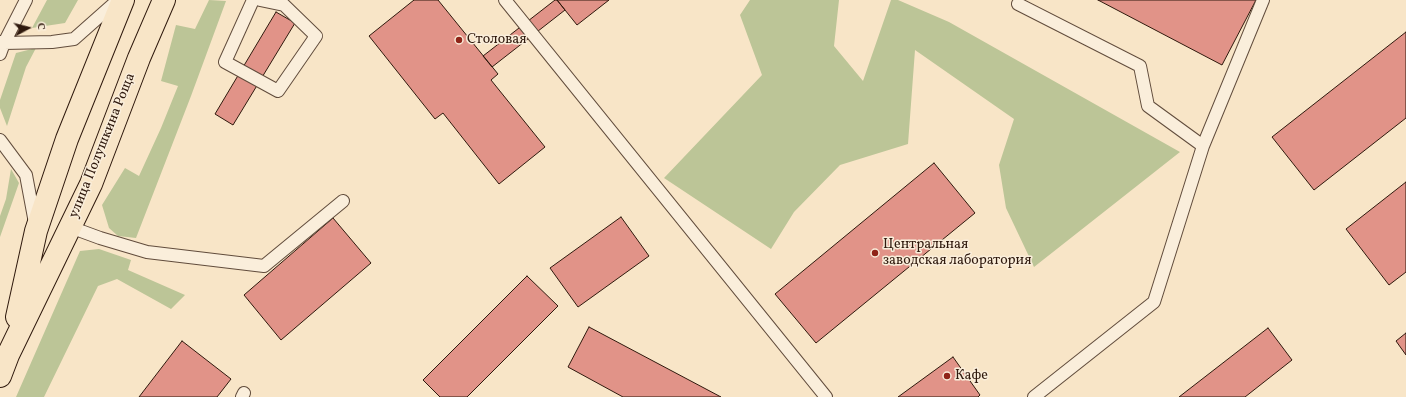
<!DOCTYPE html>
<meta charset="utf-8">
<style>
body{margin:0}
#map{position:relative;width:1406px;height:397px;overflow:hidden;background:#f8e5c7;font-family:Vollkorn,serif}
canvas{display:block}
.north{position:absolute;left:8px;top:8px;width:40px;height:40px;-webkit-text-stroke:3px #faeedb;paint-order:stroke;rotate:83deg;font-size:11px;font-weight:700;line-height:16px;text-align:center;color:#2f190d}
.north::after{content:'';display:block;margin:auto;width:14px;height:18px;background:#2f190d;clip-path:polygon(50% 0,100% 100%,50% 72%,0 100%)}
</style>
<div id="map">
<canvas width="1406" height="397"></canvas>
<div class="north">С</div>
</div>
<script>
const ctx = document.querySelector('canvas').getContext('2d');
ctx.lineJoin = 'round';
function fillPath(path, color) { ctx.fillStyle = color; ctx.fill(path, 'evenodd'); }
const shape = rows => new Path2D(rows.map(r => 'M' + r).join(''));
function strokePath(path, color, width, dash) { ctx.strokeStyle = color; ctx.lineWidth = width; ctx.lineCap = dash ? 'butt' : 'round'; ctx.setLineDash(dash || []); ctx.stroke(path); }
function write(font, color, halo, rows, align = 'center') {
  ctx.font = font + ' Vollkorn,serif'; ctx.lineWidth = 3; ctx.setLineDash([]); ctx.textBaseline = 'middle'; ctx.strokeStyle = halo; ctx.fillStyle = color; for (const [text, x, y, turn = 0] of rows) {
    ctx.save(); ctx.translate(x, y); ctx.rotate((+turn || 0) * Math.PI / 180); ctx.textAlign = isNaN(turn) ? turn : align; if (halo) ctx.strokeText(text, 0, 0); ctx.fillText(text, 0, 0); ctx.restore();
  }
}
fillPath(shape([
 [47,0,78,0,65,23,32,28],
 [209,0,226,1,191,96,136,238,118,236,109,228,102,205,125,168,139,176,161,128,178,86,161,81,176,25,195,29],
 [750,0,839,0,834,46,863,81,891,0,898,0,949,22,1180,152,1034,267,1006,208,999,165,1014,119,915,50,908,144,840,165,794,212,771,249,664,178,762,75,740,15],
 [36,48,26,67,7,126,0,108,0,100,16,53],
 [11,169,19,183,0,237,0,216,6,199],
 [99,249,131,260,128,270,185,295,171,309,117,279,98,286,44,397,16,397,80,251]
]), '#bcc597');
const building = shape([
 [414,0,438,0,498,74,491,80,545,147,499,184,443,113,435,119,369,36,414,0],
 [555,0,557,0,565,10,492,67,483,56,555,0],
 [557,0,609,0,577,25,557,0],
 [1098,0,1256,0,1222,65,1098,0],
 [276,12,295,23,233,125,215,114,276,12],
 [1406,32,1406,118,1314,190,1272,137,1406,32],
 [934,163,975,213,816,343,775,294,934,163],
 [1406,182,1406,272,1389,285,1346,229,1406,182],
 [621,217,649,256,578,307,550,268,621,217],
 [333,218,371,263,281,340,244,295,333,218],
 [527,276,558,306,467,397,440,397,423,380,527,276],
 [589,327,721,397,623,397,568,367,589,327],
 [1268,328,1292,360,1245,397,1179,397,1268,328],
 [1406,333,1406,355,1396,341,1406,333],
 [182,341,231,379,217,397,139,397,182,341],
 [953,357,980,395,978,397,898,397,953,357]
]);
fillPath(building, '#e19388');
strokePath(building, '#2f190d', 1);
const service = shape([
 [253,0,225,62,278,91,316,36,284,5,260,0],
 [505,0,826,397],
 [1018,4,1140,66,1148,106,1203,146],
 [0,42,4,43,26,0],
 [0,54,4,43,52,42,74,39,118,0],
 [0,140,26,175,35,223],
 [70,227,100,238,147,252,264,266,343,201],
 [242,397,244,393],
 [1034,397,1154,302,1203,146,1263,0]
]);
const primary = shape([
 [17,317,36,231,67,139,123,0],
 [0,376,8,355,91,184,139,58,164,0]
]);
strokePath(service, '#614c3c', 14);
strokePath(primary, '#2f190d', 24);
strokePath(service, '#faeedb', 12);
strokePath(primary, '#f8e5c7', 22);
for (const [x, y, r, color] of [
 [459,40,4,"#8f2418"],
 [875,253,4,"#8f2418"],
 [947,376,4,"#8f2418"]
]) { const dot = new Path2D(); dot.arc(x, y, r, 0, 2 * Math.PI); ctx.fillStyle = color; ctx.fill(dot); strokePath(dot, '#faeedb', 1.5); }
write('14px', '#2f190d', '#faeedb', [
 ["Столовая",467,40],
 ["Центральная",883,245],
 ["заводская лаборатория",883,261],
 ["Кафе",955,376]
], 'left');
write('14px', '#2f190d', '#faeedb', [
 ["улица Полушкина Роща",103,146,-68]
]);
</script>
